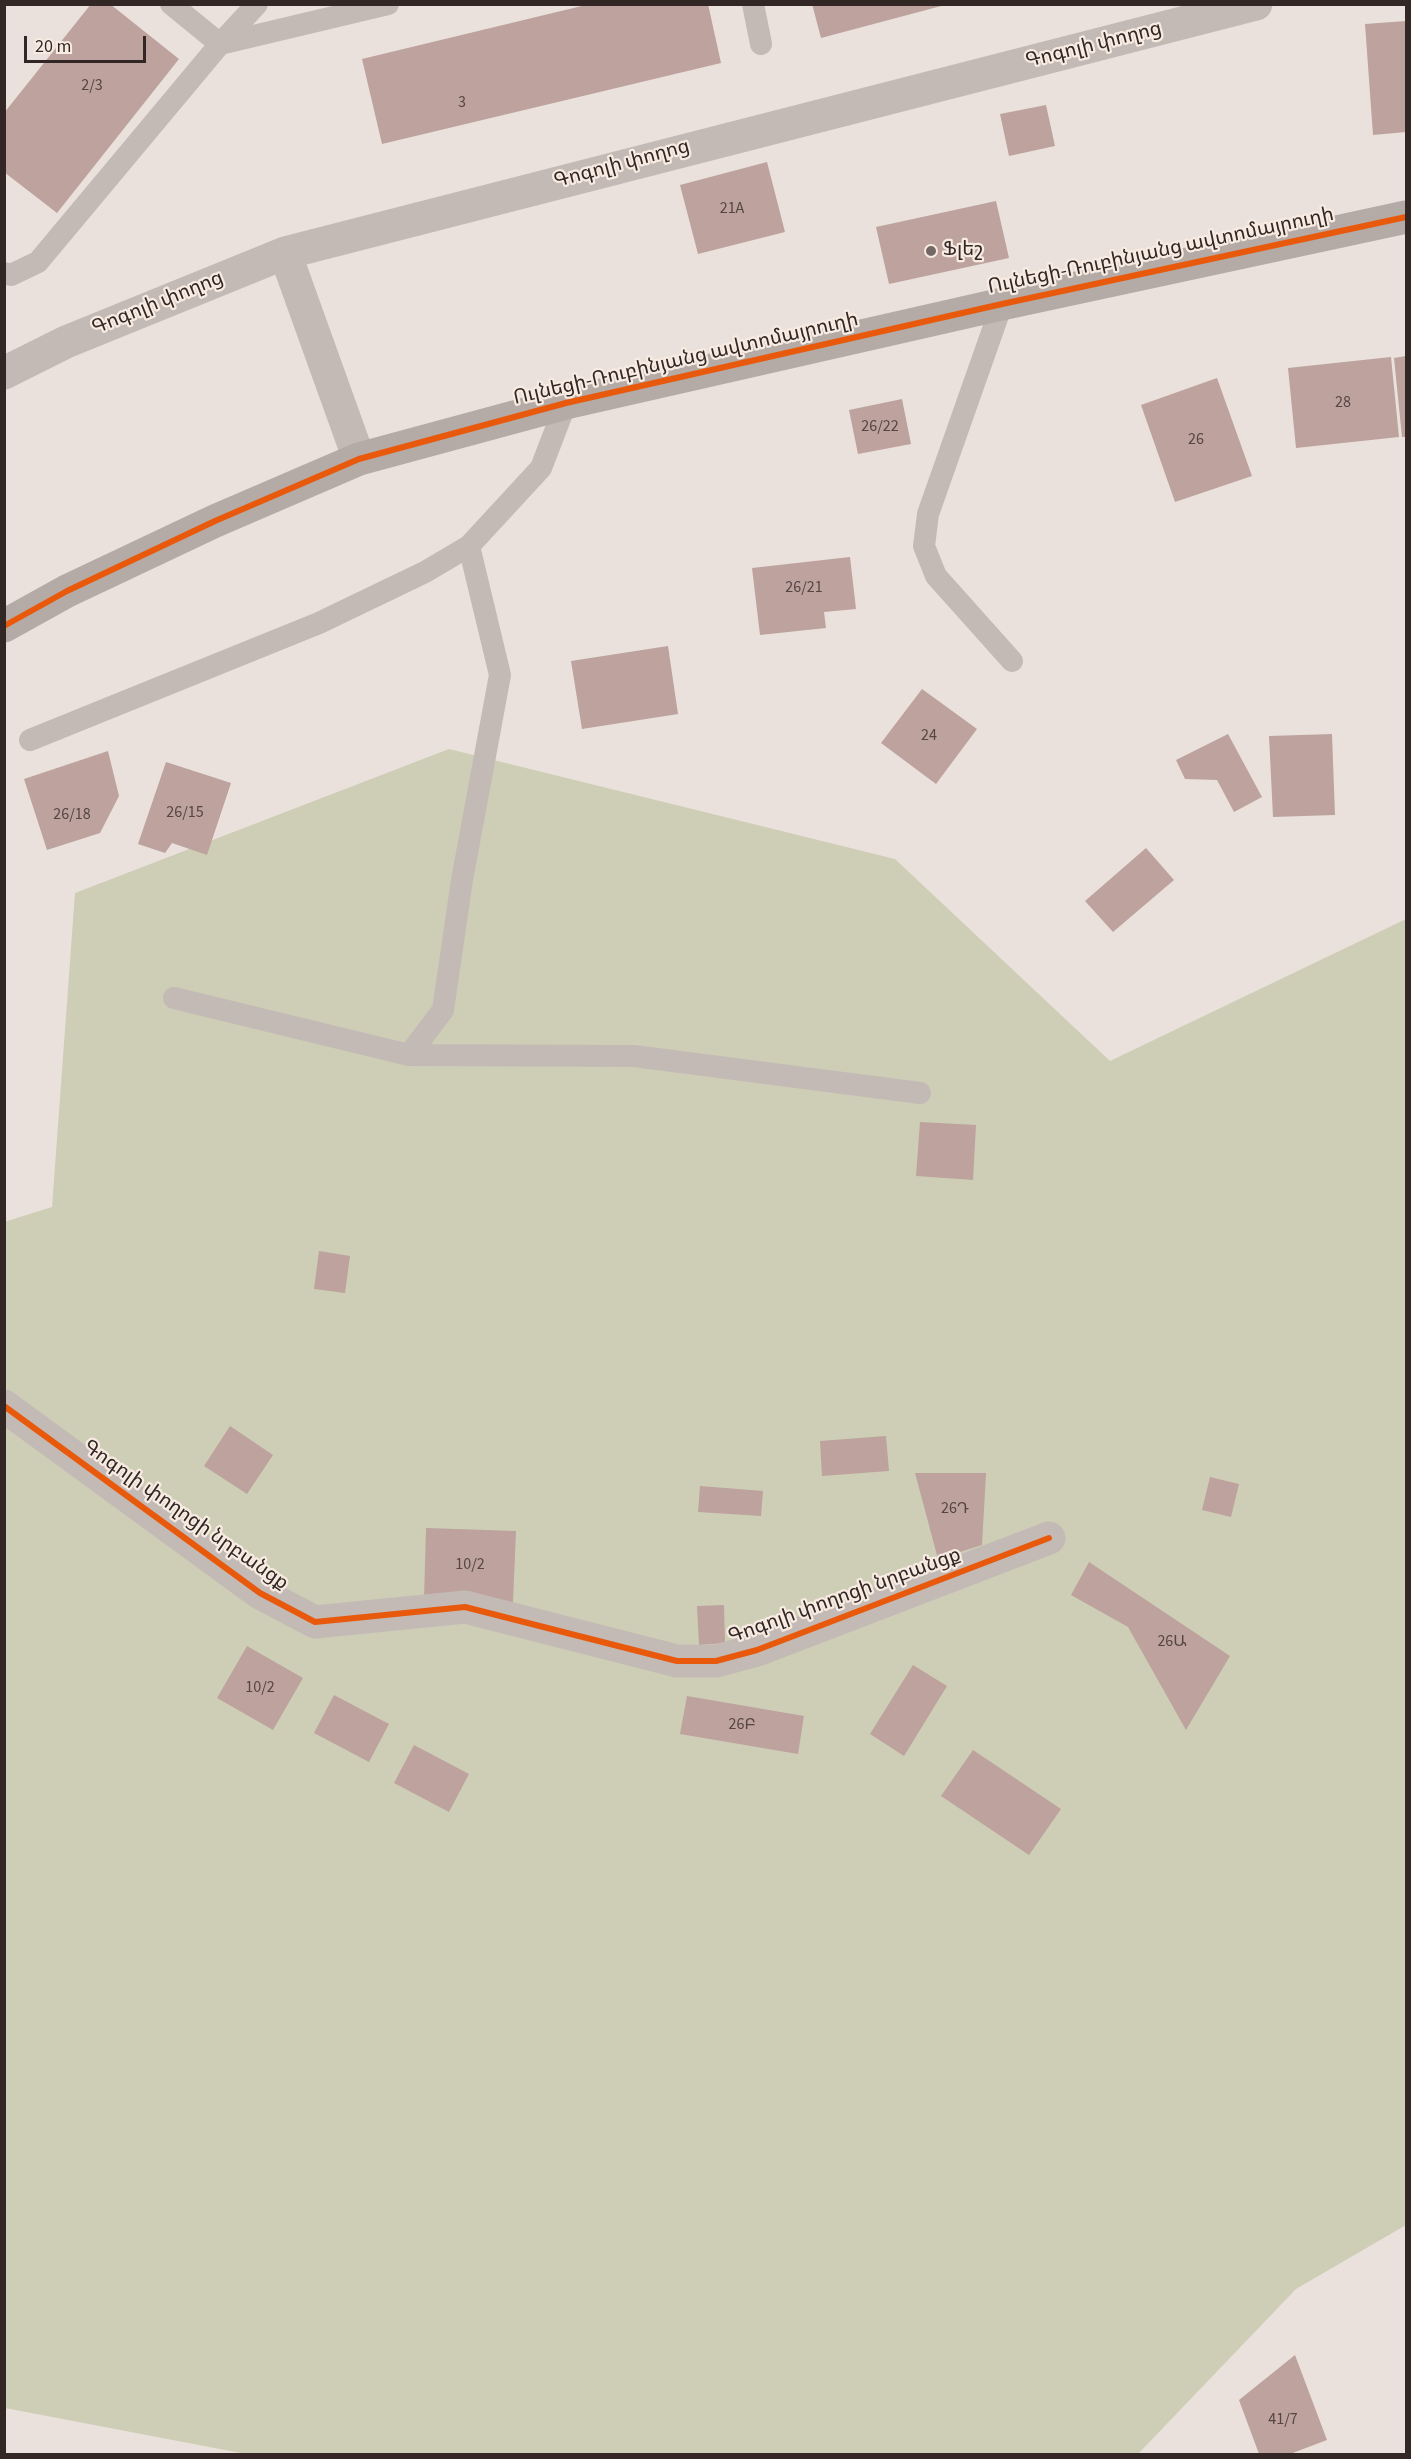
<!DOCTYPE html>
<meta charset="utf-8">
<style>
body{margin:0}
#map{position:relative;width:1411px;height:2459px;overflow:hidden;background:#eae1dc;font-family:"Source Sans 3",sans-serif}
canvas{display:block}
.frame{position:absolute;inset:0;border:6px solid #322725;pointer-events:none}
.scale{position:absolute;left:24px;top:36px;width:122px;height:27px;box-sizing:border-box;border:3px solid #322725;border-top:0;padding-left:8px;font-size:18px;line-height:21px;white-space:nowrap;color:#322725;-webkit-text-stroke:4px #f8ebe2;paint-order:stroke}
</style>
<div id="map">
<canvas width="1411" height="2459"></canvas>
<div class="frame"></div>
<div class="scale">20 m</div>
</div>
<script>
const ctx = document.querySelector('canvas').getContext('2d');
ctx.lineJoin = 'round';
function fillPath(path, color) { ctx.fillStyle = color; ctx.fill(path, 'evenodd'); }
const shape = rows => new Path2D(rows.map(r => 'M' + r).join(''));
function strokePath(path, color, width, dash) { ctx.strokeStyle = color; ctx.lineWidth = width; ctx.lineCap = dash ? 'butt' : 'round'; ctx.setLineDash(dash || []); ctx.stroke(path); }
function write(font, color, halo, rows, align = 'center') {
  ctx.font = font + ' "Source Sans 3","Noto Sans Armenian",sans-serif'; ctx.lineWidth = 4.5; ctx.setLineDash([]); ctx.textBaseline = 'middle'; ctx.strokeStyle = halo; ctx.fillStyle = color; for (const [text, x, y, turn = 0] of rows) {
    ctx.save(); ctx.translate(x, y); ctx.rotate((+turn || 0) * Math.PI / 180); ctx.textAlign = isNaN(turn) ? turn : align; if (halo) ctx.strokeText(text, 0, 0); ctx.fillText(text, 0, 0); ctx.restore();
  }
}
fillPath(shape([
 [449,749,895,859,1110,1061,1406,919,1406,2225,1296,2289,1138,2454,246,2454,5,2408,4,1222,52,1207,75,893]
]), '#ceceb6');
fillPath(shape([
 [91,4,110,4,179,59,57,213,4,172,4,113],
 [590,4,708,4,721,63,382,144,362,59],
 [812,4,945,4,945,5,821,38],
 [1406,21,1406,132,1373,135,1365,24],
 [1046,105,1055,146,1009,156,1000,114],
 [767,162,785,232,698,254,680,185],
 [996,201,1009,258,889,284,876,227],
 [1406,356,1406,437,1402,437,1394,358],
 [1391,357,1399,437,1296,448,1288,368],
 [1217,378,1252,476,1175,502,1141,405],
 [902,399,911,444,858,454,849,410],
 [850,557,856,609,824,612,826,628,760,635,752,568],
 [668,646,678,714,582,729,571,661],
 [922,689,977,729,936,784,881,743],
 [1228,734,1262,797,1234,812,1217,780,1185,779,1176,760],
 [1332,734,1335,815,1273,817,1269,736],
 [108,751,119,796,100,833,47,850,24,779],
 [166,762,231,783,207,855,172,843,165,853,138,844],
 [1146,848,1174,880,1113,932,1085,901],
 [920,1122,976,1125,973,1180,916,1176],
 [319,1251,350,1256,345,1293,314,1289],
 [230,1426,273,1455,247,1494,204,1466],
 [886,1436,889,1471,822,1476,820,1441],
 [915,1473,986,1473,982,1545,938,1559],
 [1210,1477,1239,1484,1231,1517,1202,1510],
 [700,1486,763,1491,761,1516,698,1512],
 [426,1528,516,1531,513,1602,424,1599],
 [1089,1562,1230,1656,1186,1730,1128,1627,1071,1595],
 [724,1605,725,1643,699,1645,697,1606],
 [247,1646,303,1678,273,1730,217,1698],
 [913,1665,947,1686,904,1756,870,1734],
 [334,1695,389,1724,369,1762,314,1733],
 [687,1696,804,1716,798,1754,680,1734],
 [414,1745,469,1774,449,1812,394,1783],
 [973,1750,1061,1809,1029,1855,941,1796],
 [1295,2355,1327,2440,1290,2454,1259,2454,1239,2400]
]), '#bda29e');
strokePath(shape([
 [171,4,220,44,388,4],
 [753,4,761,44],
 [4,273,11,275,38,262,220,44,257,4],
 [1002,304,928,514,924,546,936,576,1012,661],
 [30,740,319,623,425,572,469,546,541,468,566,403],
 [174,998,409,1055,634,1056,920,1093],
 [409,1055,443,1010,462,880,500,675,469,546]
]), '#c3bab6', 22);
strokePath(shape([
 [285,253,359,459],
 [4,373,66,342,285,253,1256,4],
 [4,1406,260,1593,315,1622,465,1607,677,1661,716,1661,757,1650,1049,1538]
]), '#c3bab6', 33);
strokePath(shape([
 [4,626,67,591,215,521,359,459,566,403,1002,304,1406,217]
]), '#b4aaa6', 33);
strokePath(shape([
 [4,626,67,591,215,521,359,459,566,403,1002,304,1406,217],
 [4,1406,260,1593,315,1622,465,1607,677,1661,716,1661,757,1650,1049,1538]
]), '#e8590c', 6);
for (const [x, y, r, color] of [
 [931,251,6,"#726865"]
]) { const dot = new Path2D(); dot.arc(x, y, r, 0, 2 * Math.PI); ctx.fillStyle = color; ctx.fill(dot); strokePath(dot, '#f8ebe2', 2); }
write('16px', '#554643', null, [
 ["2/3",92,86],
 ["3",462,103],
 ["21А",732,209],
 ["28",1343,403],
 ["26/22",880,427],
 ["26",1196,440],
 ["26/21",804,588],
 ["24",929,736],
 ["26/15",185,813],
 ["26/18",72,815],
 ["26Դ",955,1509],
 ["10/2",470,1565],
 ["26Ա",1172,1642],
 ["10/2",260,1688],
 ["26Բ",742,1725],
 ["41/7",1283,2420]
]);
write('20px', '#322725', '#f8ebe2', [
 ["Գոգոլի փողոց",1094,46,-14],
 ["Գոգոլի փողոց",622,165,-15],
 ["Ուլնեցի-Ռուբինյանց ավտոմայրուղի",1161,252,-12],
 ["Գոգոլի փողոց",158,304,-22],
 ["Ուլնեցի-Ռուբինյանց ավտոմայրուղի",686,360,-13],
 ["Գոգոլի փողոցի նրբանցք",185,1516,35],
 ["Գոգոլի փողոցի նրբանցք",845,1597,-20]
]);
write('20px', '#322725', '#f8ebe2', [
 ["Ֆլեշ",943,251]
], 'left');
</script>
